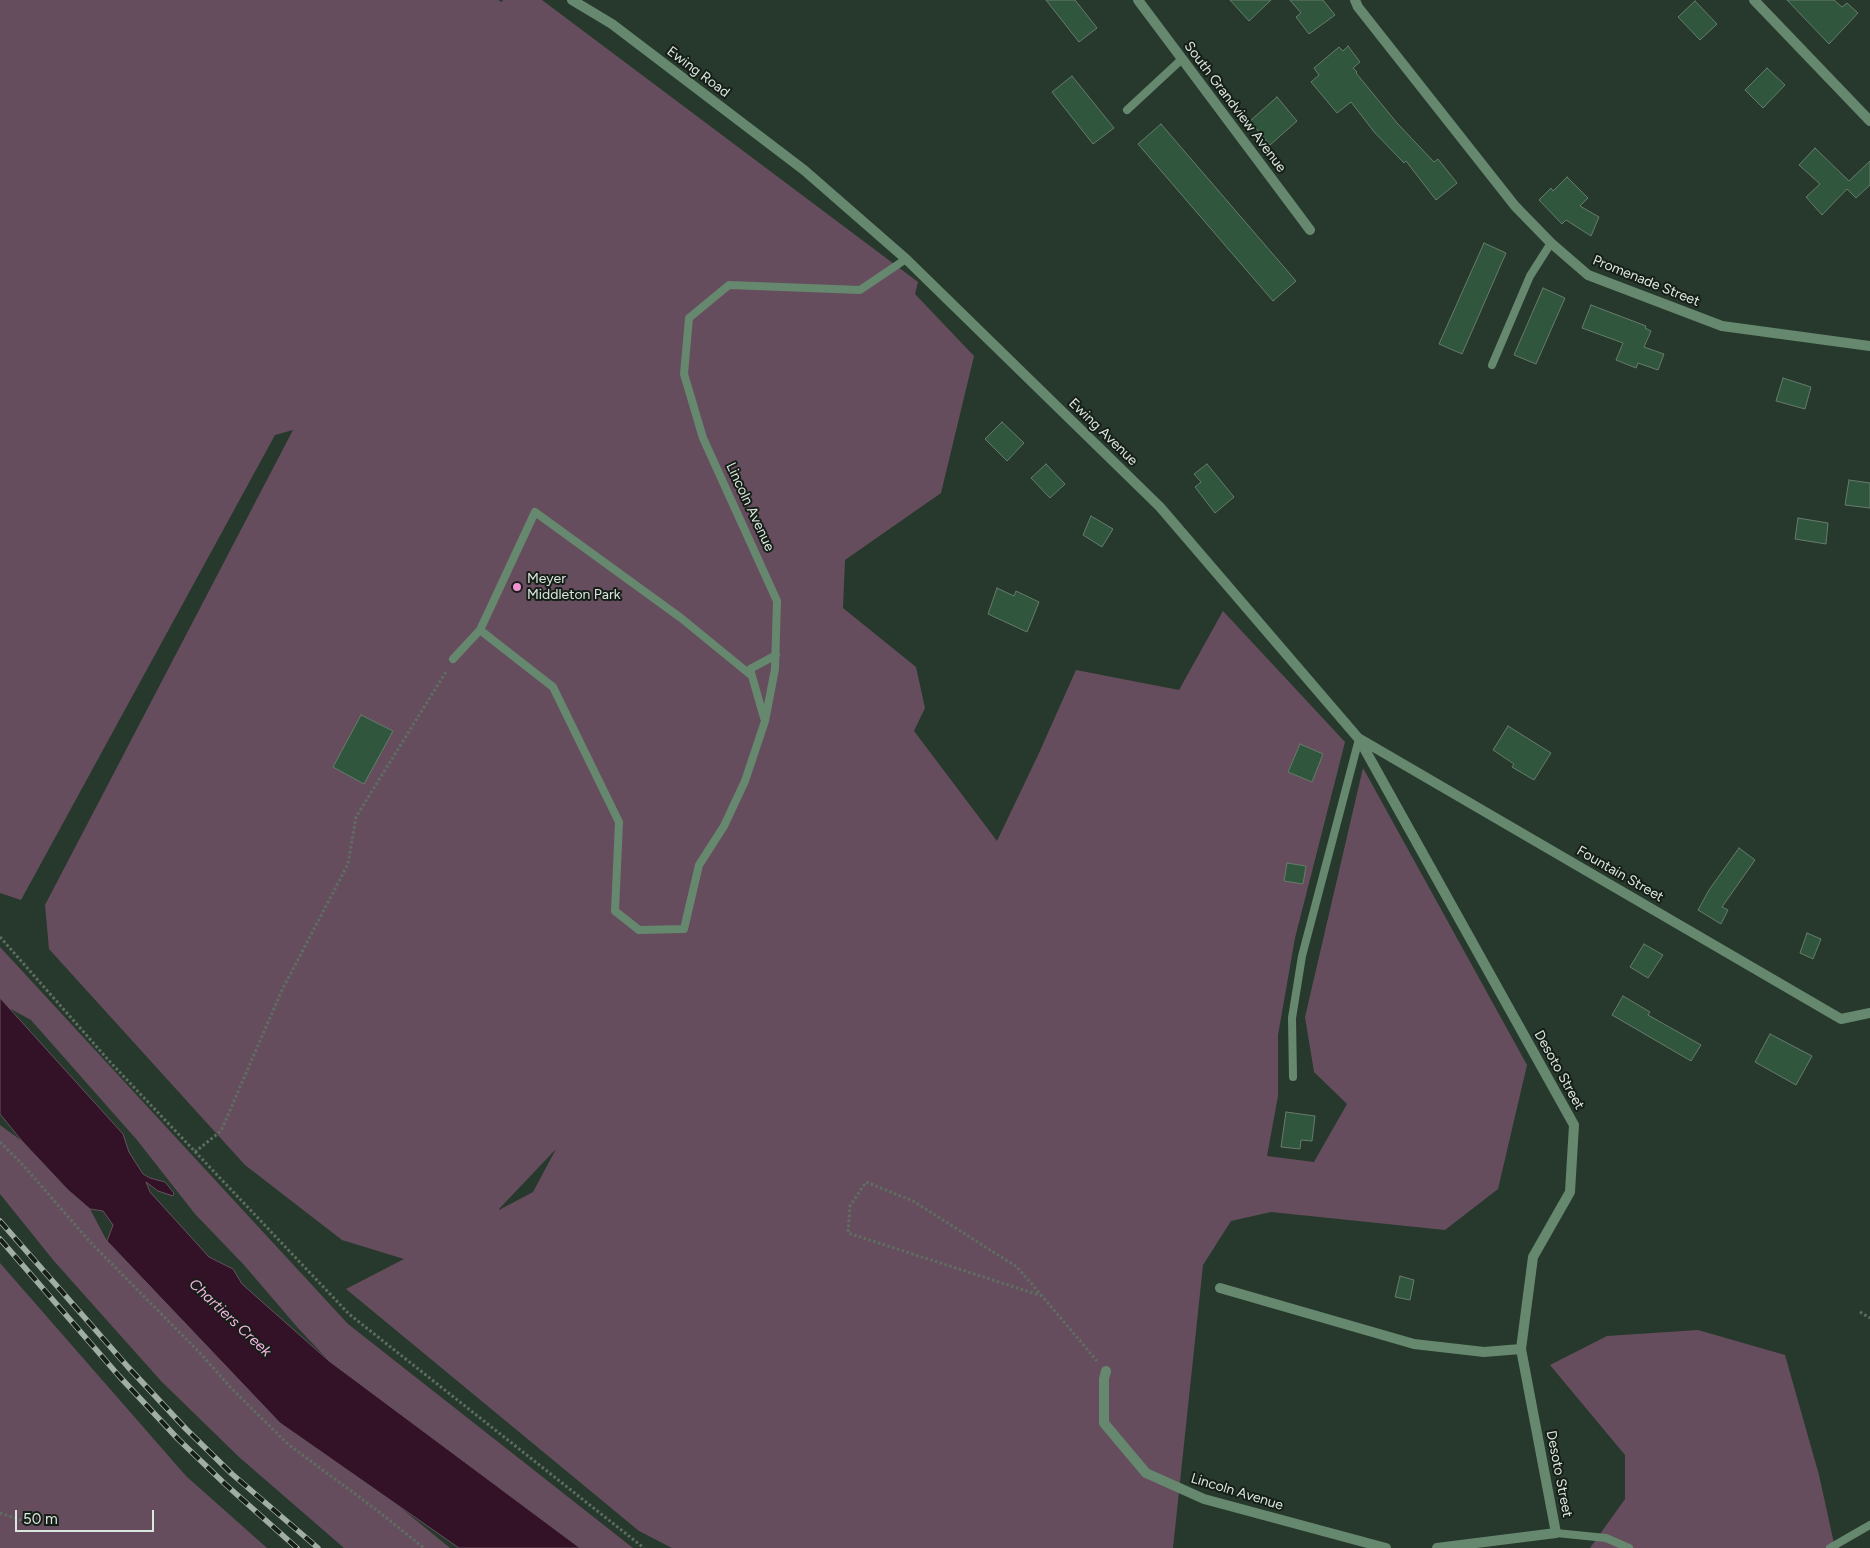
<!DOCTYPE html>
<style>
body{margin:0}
#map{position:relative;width:1870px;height:1548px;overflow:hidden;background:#27392c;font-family:Figtree,sans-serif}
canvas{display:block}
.scale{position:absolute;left:15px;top:1510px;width:139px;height:22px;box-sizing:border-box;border:2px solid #dbe7de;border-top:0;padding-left:6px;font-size:15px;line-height:18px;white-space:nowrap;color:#dbe7de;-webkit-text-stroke:4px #161e18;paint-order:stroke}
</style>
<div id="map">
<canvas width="1870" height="1548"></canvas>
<div class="scale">50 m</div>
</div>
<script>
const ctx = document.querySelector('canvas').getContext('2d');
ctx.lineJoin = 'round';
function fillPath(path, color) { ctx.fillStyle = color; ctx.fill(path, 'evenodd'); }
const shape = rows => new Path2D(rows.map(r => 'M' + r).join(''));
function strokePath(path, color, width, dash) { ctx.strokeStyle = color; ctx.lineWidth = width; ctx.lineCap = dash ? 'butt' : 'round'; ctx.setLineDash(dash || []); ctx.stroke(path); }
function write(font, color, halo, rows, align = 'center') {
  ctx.font = font + ' Figtree,sans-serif'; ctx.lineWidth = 4; ctx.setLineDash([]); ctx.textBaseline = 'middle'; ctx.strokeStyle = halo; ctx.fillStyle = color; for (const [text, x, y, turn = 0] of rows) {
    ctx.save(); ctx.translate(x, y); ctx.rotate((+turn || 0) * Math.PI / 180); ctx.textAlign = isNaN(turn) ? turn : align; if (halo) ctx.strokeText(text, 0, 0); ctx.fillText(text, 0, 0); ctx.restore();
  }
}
fillPath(shape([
 [0,0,498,0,502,2,503,0,542,0,918,282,915,294,974,356,941,493,845,560,843,608,916,667,925,708,914,731,997,841,1039,753,1076,670,1179,690,1223,611,1345,742,1295,938,1278,1035,1278,1096,1267,1156,1314,1162,1347,1104,1314,1072,1305,1017,1363,768,1527,1065,1498,1189,1445,1230,1271,1212,1231,1221,1203,1265,1173,1548,672,1548,639,1531,346,1289,404,1259,342,1240,245,1165,49,949,45,905,293,430,275,435,21,900,0,893],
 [556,1149,533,1192,499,1210,499,1209],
 [0,947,348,1324,633,1548,580,1548,329,1361,298,1328,244,1265,195,1214,137,1140,31,1020,9,1008,0,998],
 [0,1125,22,1141,68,1190,90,1209,107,1241,401,1508,450,1548,344,1548,239,1457,161,1381,54,1261,0,1194],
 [0,1263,186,1476,267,1548,0,1548],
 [1698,1330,1785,1355,1819,1475,1835,1548,1590,1548,1625,1499,1625,1455,1550,1365,1607,1336]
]), '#664d5d');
const water = shape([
 [0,998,123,1134,129,1152,143,1174,150,1178,165,1182,174,1193,173,1196,158,1191,146,1182,150,1192,209,1257,233,1269,242,1284,329,1361,580,1548,459,1548,280,1423,107,1241,113,1225,103,1211,90,1209,68,1190,22,1141,0,1114,0,998]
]);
fillPath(water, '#331228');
strokePath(water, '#65525f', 1);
const building = shape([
 [1046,0,1075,0,1097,28,1079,42,1046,0],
 [1230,0,1271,0,1249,21,1230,0],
 [1290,0,1323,0,1335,15,1309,34,1296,17,1301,13,1290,0],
 [1787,0,1834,0,1842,7,1847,3,1858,13,1829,44,1787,0],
 [1695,1,1717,24,1700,40,1678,17,1695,1],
 [1348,46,1360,62,1353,68,1357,72,1356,73,1397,123,1434,162,1438,159,1457,183,1436,200,1406,161,1404,163,1375,133,1351,102,1337,113,1311,82,1319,75,1314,68,1339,47,1343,51,1348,46],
 [1767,68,1785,85,1763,108,1745,90,1767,68],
 [1072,76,1114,128,1093,144,1052,92,1072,76],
 [1277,97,1297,121,1270,145,1250,121,1277,97],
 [1161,124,1296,281,1273,301,1138,144,1161,124],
 [1815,148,1849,181,1870,161,1870,185,1856,198,1847,189,1822,215,1806,197,1820,184,1799,165,1815,148],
 [1567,177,1588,198,1580,206,1599,217,1591,236,1566,220,1562,224,1539,200,1551,188,1553,191,1567,177],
 [1484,243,1506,253,1462,354,1439,344,1484,243],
 [1543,288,1565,298,1536,364,1514,355,1543,288],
 [1591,305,1646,326,1645,328,1651,331,1644,347,1664,354,1658,370,1638,363,1636,368,1616,360,1623,343,1582,328,1591,305],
 [1783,378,1811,387,1805,409,1776,401,1783,378],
 [1002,422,1024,443,1007,461,985,439,1002,422],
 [1046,464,1065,484,1050,498,1031,478,1046,464],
 [1207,464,1234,497,1215,513,1195,487,1201,482,1194,474,1207,464],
 [1849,480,1870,483,1870,508,1845,505,1849,480],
 [1091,516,1113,529,1102,547,1083,535,1091,516],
 [1798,518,1828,523,1826,544,1795,539,1798,518],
 [997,588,1014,596,1016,591,1039,602,1027,632,988,614,997,588],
 [361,715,393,731,364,784,333,767,361,715],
 [1508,726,1551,753,1534,780,1512,767,1514,764,1493,750,1508,726],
 [1300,744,1323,754,1312,782,1288,772,1300,744],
 [1739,848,1755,860,1722,907,1728,910,1721,924,1698,910,1709,890,1739,848],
 [1287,863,1306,866,1303,884,1284,881,1287,863],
 [1807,933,1821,939,1813,959,1800,953,1807,933],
 [1644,944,1663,955,1648,978,1630,967,1644,944],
 [1623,996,1650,1012,1648,1015,1701,1045,1691,1061,1612,1015,1623,996],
 [1770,1034,1812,1056,1796,1085,1755,1062,1770,1034],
 [1286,1112,1315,1116,1312,1141,1301,1140,1300,1149,1281,1147,1286,1112],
 [1400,1276,1414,1280,1410,1300,1395,1297,1400,1276]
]);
fillPath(building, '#30573d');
strokePath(building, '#677b6c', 1);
strokePath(shape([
 [0,937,111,1063,349,1314,644,1548],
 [0,1142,22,1164,92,1244,200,1353,232,1389,289,1445,374,1508,424,1548],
 [195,1152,221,1131,282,990,348,864,356,817,447,670],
 [1042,1296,848,1233,850,1206,866,1182,913,1201,1017,1267,1042,1296,1097,1361],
 [1860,1312,1870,1318],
 [0,1513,27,1522]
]), '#5e6e62', 3, [2.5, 2.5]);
strokePath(shape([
 [1127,110,1182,59],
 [1492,365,1530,276,1551,243],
 [480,630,553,687,619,822,615,911,639,930,684,929,699,865,724,826,745,781,765,721,775,669,777,601,703,438,684,374,689,318,729,285,860,290,906,259],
 [453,659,480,630,535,512,681,618,752,676],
 [764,718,750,669,776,655],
 [1293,1077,1292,1018,1302,956,1359,739],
 [1556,1533,1606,1538,1629,1548],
 [1830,1548,1870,1525]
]), '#65886f', 8);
strokePath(shape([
 [572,0,612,24,804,170,906,259,1160,507,1359,739,1574,1125,1570,1192,1533,1257,1521,1349,1556,1533,1437,1548],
 [1138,0,1310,230],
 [1355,0,1358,7,1515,206,1551,243,1588,275,1722,326,1870,346],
 [1754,0,1870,121],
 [1360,739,1841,1019,1870,1013],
 [1220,1288,1414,1344,1484,1352,1521,1349],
 [1106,1371,1104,1379,1104,1423,1146,1473,1204,1499,1386,1548]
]), '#65886f', 10);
const rail = shape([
 [0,1221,128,1367,186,1429,232,1474,318,1548],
 [0,1239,119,1376,178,1439,225,1484,297,1548]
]);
strokePath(rail, '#a0aea3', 5.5);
strokePath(rail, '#161e18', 4, [11]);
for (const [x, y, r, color] of [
 [517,587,5,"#f491d3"]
]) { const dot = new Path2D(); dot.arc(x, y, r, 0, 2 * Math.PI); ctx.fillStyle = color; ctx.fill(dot); strokePath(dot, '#161e18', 2); }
write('14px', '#dbe7de', '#161e18', [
 ["Ewing Road",698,72,37],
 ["South Grandview Avenue",1235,107,53],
 ["Promenade Street",1646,281,22],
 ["Ewing Avenue",1103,432,44],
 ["Lincoln Avenue",750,507,65],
 ["Fountain Street",1620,874,30],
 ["Desoto Street",1559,1070,61],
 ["Desoto Street",1559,1474,79],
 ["Lincoln Avenue",1237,1492,17]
]);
write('14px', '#dbe7de', '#161e18', [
 ["Meyer",527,579],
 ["Middleton Park",527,595]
], 'left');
write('italic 15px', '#f6b4de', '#161e18', [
 ["Chartiers Creek",230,1318,43]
]);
</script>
